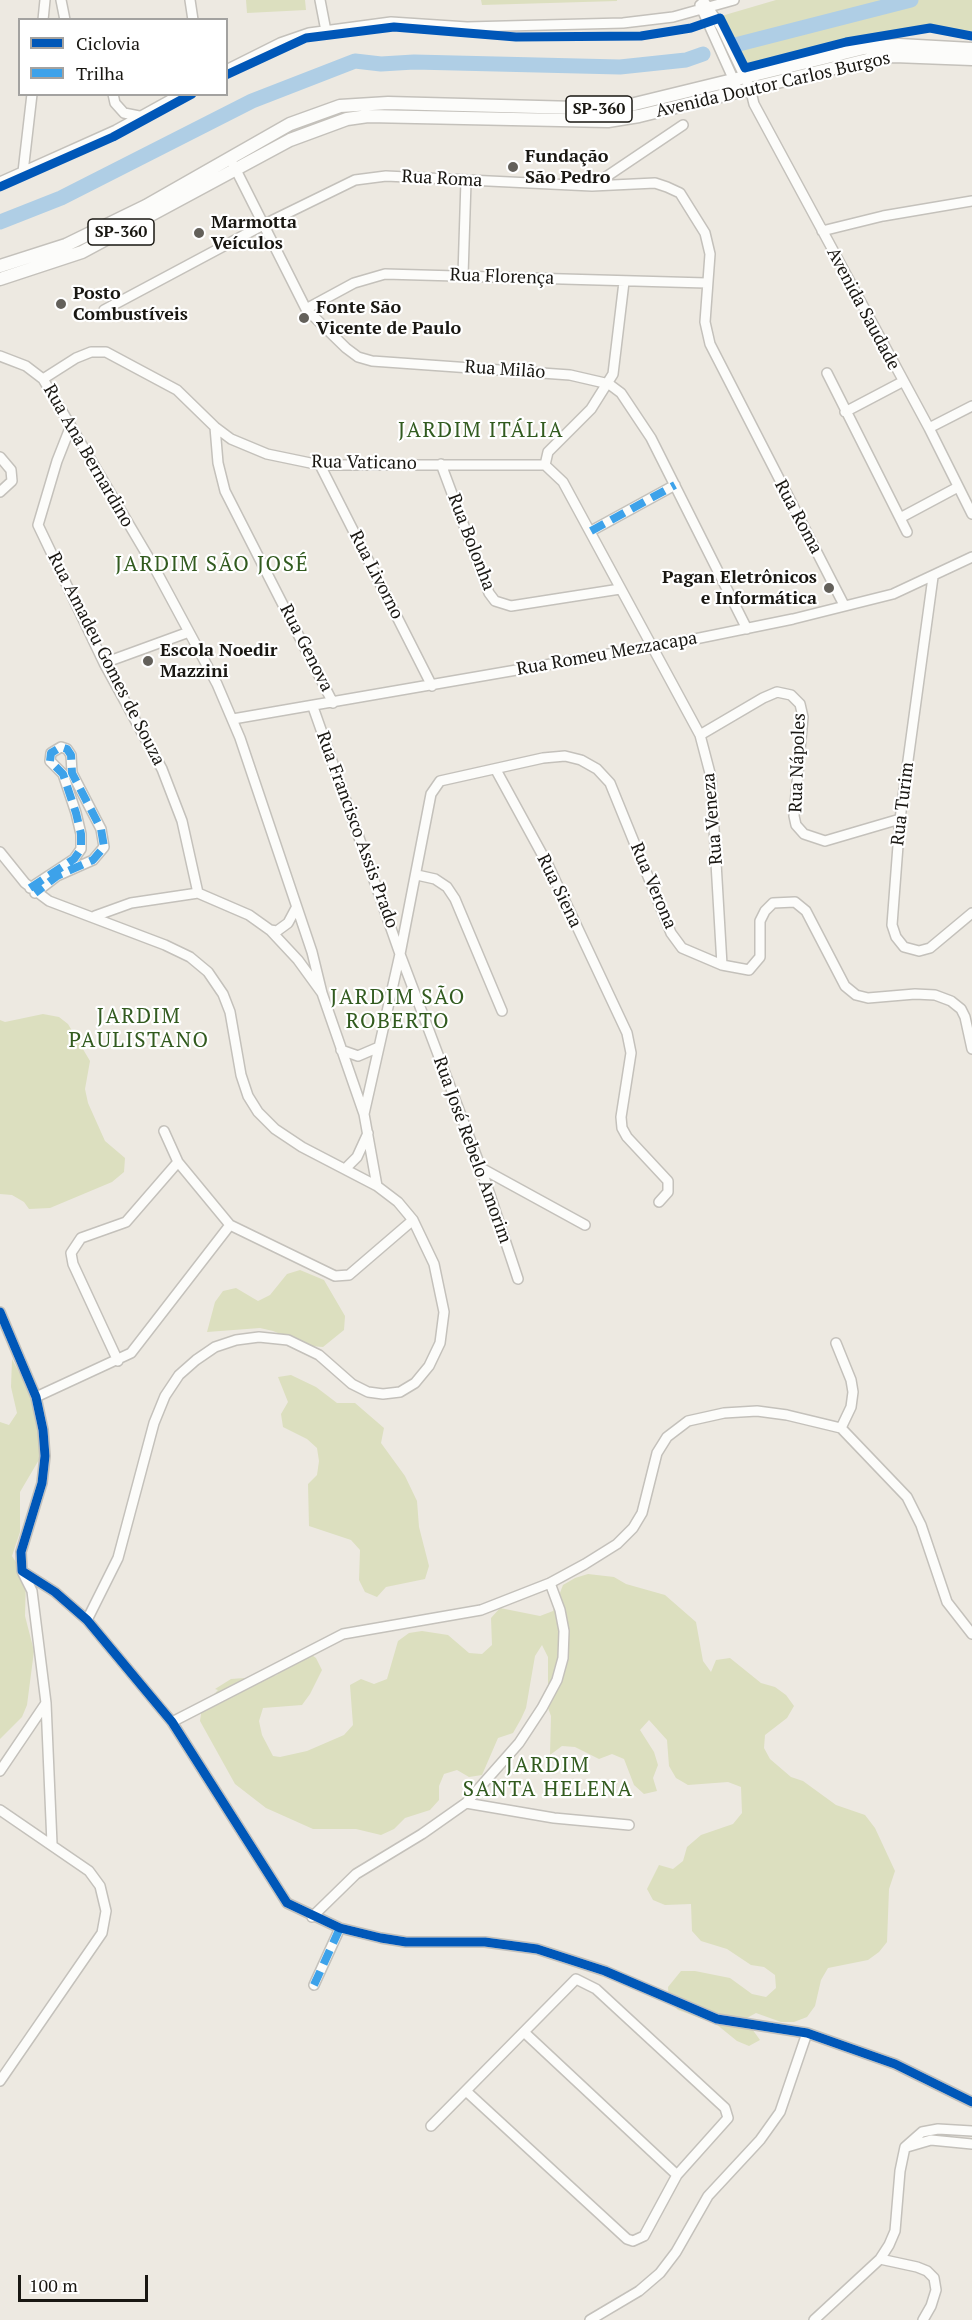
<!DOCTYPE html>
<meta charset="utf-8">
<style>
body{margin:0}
#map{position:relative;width:972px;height:2320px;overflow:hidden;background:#ede9e1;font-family:"PT Serif",serif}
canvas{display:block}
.legend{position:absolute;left:18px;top:18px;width:210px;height:78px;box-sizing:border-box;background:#fff;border:2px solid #a3a2a0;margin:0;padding:8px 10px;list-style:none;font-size:18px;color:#191712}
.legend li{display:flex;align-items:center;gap:12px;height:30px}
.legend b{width:30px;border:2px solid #a3a2a0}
.scale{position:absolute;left:18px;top:2275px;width:130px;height:27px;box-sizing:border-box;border:3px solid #191712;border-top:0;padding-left:8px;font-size:18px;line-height:21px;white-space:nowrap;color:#191712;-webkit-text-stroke:4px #fff;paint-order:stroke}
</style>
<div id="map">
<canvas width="972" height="2320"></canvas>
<ul class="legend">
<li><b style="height:8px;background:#0057b8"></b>Ciclovia</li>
<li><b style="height:8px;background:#3da2ea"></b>Trilha</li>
</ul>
<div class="scale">100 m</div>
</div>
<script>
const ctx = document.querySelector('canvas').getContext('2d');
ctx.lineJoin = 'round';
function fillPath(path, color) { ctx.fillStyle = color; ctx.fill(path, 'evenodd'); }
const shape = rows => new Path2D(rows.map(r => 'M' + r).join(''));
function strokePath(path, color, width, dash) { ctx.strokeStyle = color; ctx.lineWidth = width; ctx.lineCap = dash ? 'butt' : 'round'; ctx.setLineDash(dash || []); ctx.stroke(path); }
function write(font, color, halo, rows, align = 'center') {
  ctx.font = font + ' "PT Serif",serif'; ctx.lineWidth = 4.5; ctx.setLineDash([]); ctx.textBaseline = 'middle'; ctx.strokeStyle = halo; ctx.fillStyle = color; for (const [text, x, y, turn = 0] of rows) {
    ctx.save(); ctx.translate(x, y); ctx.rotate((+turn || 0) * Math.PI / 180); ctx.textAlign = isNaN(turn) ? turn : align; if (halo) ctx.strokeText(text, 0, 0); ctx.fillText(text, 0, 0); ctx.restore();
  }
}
fillPath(shape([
 [246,0,305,0,306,10,247,13],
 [481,0,617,0,617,1,482,5],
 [776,0,972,0,972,39,928,32,745,67,718,17],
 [43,1014,59,1017,68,1024,90,1061,85,1089,88,1103,105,1141,125,1158,124,1172,112,1182,50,1208,29,1209,24,1202,12,1195,0,1194,0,1020,5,1022],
 [300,1270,324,1280,345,1316,344,1330,323,1347,310,1346,273,1331,260,1328,207,1332,215,1302,223,1291,236,1288,258,1301,270,1295,287,1274],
 [12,1359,39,1410,45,1441,40,1458,20,1492,20,1532,12,1556,26,1578,25,1616,34,1651,27,1705,22,1717,0,1739,0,1422,9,1425,17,1413,11,1387],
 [291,1375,316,1387,337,1403,355,1403,384,1428,381,1443,405,1476,417,1501,419,1527,429,1566,425,1579,386,1587,377,1597,365,1592,359,1580,360,1550,351,1540,309,1526,308,1484,317,1475,319,1461,317,1448,307,1439,283,1427,281,1414,288,1402,278,1377],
 [588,1574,614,1577,626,1584,665,1595,696,1622,703,1661,711,1672,716,1660,730,1658,761,1683,775,1687,786,1695,794,1706,787,1718,765,1735,764,1748,770,1759,791,1777,803,1781,836,1805,865,1815,875,1828,895,1871,889,1889,887,1942,879,1952,868,1960,828,1968,821,1980,815,2006,807,2017,794,2022,781,2022,756,2013,745,2019,760,2040,749,2046,737,2041,716,2024,678,2010,669,2001,668,1987,681,1971,695,1971,730,1978,752,1994,766,1997,776,1988,775,1975,764,1967,751,1965,727,1949,701,1941,692,1931,691,1904,665,1905,653,1900,647,1889,659,1865,673,1869,683,1861,687,1847,701,1835,733,1824,742,1813,741,1787,728,1782,688,1785,676,1778,669,1766,667,1740,649,1720,640,1730,654,1752,658,1765,653,1778,657,1791,644,1794,634,1785,624,1759,612,1754,599,1759,575,1747,562,1746,550,1755,551,1716,548,1708,548,1657,542,1645,535,1656,526,1708,521,1719,513,1733,498,1738,482,1775,469,1777,457,1770,444,1774,439,1786,439,1800,430,1810,405,1818,394,1829,381,1835,356,1829,313,1829,266,1808,235,1784,200,1721,202,1707,218,1690,215,1689,231,1679,244,1678,246,1682,277,1675,283,1663,292,1653,305,1650,316,1658,322,1670,310,1694,302,1705,263,1708,259,1721,262,1735,273,1756,280,1757,307,1751,344,1735,353,1725,350,1685,361,1679,374,1684,387,1679,398,1641,409,1633,422,1631,448,1635,469,1653,482,1654,492,1645,491,1618,500,1608,540,1616,553,1611,563,1585,575,1578]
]), '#dcdfbf');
strokePath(shape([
 [735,45,911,0],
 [0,222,61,198,252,101,355,61,381,64,414,62,620,67,686,60,703,54]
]), '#afcee5', 15);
const minor = shape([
 [61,0,65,20],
 [190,0,193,20],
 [320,0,326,31],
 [703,0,721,27,750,88,754,104,929,428,972,514],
 [700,5,736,85],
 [43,20,45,0],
 [226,70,280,43,309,33,391,22,467,27,623,23,673,17,734,0],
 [113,94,115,103,124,113,139,116],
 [233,164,306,309,346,348,358,357,372,361,570,375,609,384,621,393,651,438,747,629],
 [23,172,32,94],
 [0,182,116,130,181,94],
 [594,185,683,125],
 [822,231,883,216,972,201],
 [463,275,466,181],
 [306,309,354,283,385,274,706,283],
 [104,310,265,224,355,180,386,176,592,186,655,183,667,187,680,193,705,233,710,254,705,322,710,344,844,605],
 [0,356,26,366,43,379,153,565,217,684,240,738,312,952,322,993],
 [827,373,907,532],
 [43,379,76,358,91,352,106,352,177,390,215,427,231,439,267,454,320,465,545,465],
 [845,412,902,382],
 [215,427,218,463,225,491,333,703],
 [70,428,57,461,38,525,104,663,162,769,182,821,198,893],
 [929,428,972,406],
 [0,457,11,470,12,481,0,492],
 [441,464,489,593,495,601,511,606,620,589],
 [320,465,432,686],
 [545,465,563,482,700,735,711,777,722,965],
 [545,465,548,452,591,409,613,374,624,282],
 [900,518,958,487],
 [591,531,675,485],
 [933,577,900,819,892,925,896,937,904,947,919,951,930,948,972,913],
 [104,663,189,632],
 [313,707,400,954,481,1168,518,1279],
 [233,719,690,640,793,619,893,594,972,557],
 [700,735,763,698,777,692,791,695,800,704,803,717,794,816,796,825,804,834,825,841,900,819],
 [496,770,549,867,627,1033,631,1053,621,1117,622,1128,627,1137,668,1181,668,1192,659,1202],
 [0,852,25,883,49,901,165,945,190,957,208,972,223,994,230,1012,241,1075,248,1096,258,1112,275,1129,302,1147,377,1186,398,1202,413,1220,434,1264,444,1312,440,1343,429,1366,415,1383,400,1392,383,1394,368,1392,352,1384,319,1355,288,1340,259,1337,236,1340,215,1347,196,1360,179,1375,165,1396,154,1423,118,1558,87,1620],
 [417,875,435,879,447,887,455,899,502,1011],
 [30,888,74,859,81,849,81,834,76,813,63,774,50,761,51,753,61,747,67,749,71,755,72,773,101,829,104,847,93,860,57,876,35,893],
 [95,916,131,903,198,893,249,915,270,930,298,960,322,993,364,1114,377,1186],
 [270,930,277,931,288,923,296,908],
 [341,1050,358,1056,379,1047],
 [364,1114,400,954,431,794,440,781,543,758,565,756,581,760,597,769,610,783,671,933,682,948,722,965,749,970,760,957,760,921,765,911,773,903,795,902,806,911,845,986,856,995,868,998,915,994,935,995,951,1001,961,1009,965,1017,972,1049],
 [164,1131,178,1162,230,1225,335,1276,349,1275,413,1220],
 [481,1168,585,1225],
 [345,1169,357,1157,368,1133],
 [0,1312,36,1397,43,1430,45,1456,42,1483,21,1552,22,1571,55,1592,87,1620,172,1722,287,1903,340,1928,381,1938,406,1942,485,1942,537,1949,605,1971,717,2019,807,2033,841,2045,895,2064,972,2102],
 [836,1343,851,1380,853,1392,851,1407,841,1428],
 [118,1361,73,1264,71,1253,81,1238,126,1222,178,1162],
 [36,1397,131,1353,230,1225],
 [46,1703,52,1844],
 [172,1722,343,1634,481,1610,550,1583,585,1564,617,1544,633,1528,642,1513,657,1453,667,1437,688,1421,724,1413,757,1411,787,1415,841,1428,907,1497,921,1525,947,1602,972,1634],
 [0,1771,46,1703,32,1591,23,1573],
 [466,1803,554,1818,629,1825],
 [0,1810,89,1871,100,1886,106,1911,102,1933,0,2081],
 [312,1917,356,1874,422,1834,466,1803,519,1743,542,1708,557,1680,563,1658,564,1631,560,1610,550,1583],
 [314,1985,340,1928],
 [525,2033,677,2175],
 [431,2126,576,1979,596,1989,725,2108,728,2118,677,2175,644,2236,633,2241,627,2239,466,2091],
 [907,2147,931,2140,972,2144],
 [880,2259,917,2267,927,2271,934,2278,936,2290,931,2306,923,2320],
 [590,2320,639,2291,660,2273,676,2252,708,2196,760,2140,780,2112,807,2033],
 [814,2320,880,2259,889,2245,895,2231,900,2171,905,2147,922,2132,938,2129,972,2131]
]);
const major = shape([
 [0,266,66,245,146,206,290,124,340,106,388,103,614,109,864,48,899,45,972,49],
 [0,279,82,252,290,140,347,119,368,116,608,121,639,116,875,58,894,56,972,59]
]);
strokePath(minor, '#c4c1bb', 12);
strokePath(major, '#c4c1bb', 15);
strokePath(minor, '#fcfcfa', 9);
strokePath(major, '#fcfcfa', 12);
strokePath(shape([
 [591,531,675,485],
 [30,888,74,859,81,849,81,834,76,813,63,774,50,761,51,753,61,747,67,749,71,755,72,773,101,829,104,847,93,860,57,876,35,893],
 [314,1985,340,1928]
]), '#3da2ea', 8, [15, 8]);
strokePath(shape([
 [226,75,306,38,394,27,516,37,641,36,691,28,720,18,745,68,846,42,930,28,972,36],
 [0,187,113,137,192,94],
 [0,1312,36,1397,43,1430,45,1456,42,1483,21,1552,22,1571,55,1592,87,1620,172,1722,287,1903,340,1928,381,1938,406,1942,485,1942,537,1949,605,1971,717,2019,807,2033,841,2045,895,2064,972,2102]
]), '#0057b8', 9);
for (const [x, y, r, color] of [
 [513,167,6,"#63605a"],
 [199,233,6,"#63605a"],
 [61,304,6,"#63605a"],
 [304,318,6,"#63605a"],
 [829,588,6,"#63605a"],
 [148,661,6,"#63605a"]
]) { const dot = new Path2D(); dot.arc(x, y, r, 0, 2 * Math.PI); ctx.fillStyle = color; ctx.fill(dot); strokePath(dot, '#fff', 2); }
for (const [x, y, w] of [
 [599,109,66],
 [121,232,66]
]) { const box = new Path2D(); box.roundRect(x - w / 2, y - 13, w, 26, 4.5); ctx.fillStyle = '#fff'; ctx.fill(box); strokePath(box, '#191712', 1.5); }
write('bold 16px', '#191712', null, [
 ["SP-360",599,109],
 ["SP-360",121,232]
]);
write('18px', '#191712', '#fff', [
 ["Avenida Doutor Carlos Burgos",773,85,-13],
 ["Rua Roma",442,179,3],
 ["Rua Florença",502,277,2],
 ["Avenida Saudade",863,309,62],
 ["Rua Milão",505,370,4],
 ["Rua Ana Bernardino",88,456,60],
 ["Rua Vaticano",364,463,1],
 ["Rua Roma",798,517,62],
 ["Rua Bolonha",471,542,69],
 ["Rua Livorno",376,575,63],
 ["Rua Genova",306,648,63],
 ["Rua Romeu Mezzacapa",607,654,-10],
 ["Rua Amadeu Gomes de Souza",106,659,63],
 ["Rua Nápoles",798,763,-88],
 ["Rua Turim",903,804,-83],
 ["Rua Veneza",713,819,-95],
 ["Rua Francisco Assis Prado",357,830,70],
 ["Rua Verona",653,886,67],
 ["Rua Siena",559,891,64],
 ["Rua José Rebelo Amorim",472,1150,70]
]);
write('bold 18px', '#191712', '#fff', [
 ["Fundação",525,157],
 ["São Pedro",525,178],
 ["Marmotta",211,223],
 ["Veículos",211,244],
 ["Posto",73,294],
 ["Combustíveis",73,315],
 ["Fonte São",316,308],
 ["Vicente de Paulo",316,329],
 ["Pagan Eletrônicos",817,578,"right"],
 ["e Informática",817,599,"right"],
 ["Escola Noedir",160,651],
 ["Mazzini",160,672]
], 'left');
ctx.letterSpacing = '1.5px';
write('21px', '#325b1f', '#fff', [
 ["JARDIM ITÁLIA",481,431],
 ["JARDIM SÃO JOSÉ",212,565],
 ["JARDIM SÃO",398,998],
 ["ROBERTO",398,1022],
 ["JARDIM",139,1017],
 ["PAULISTANO",139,1041],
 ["JARDIM",548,1766],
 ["SANTA HELENA",548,1790]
]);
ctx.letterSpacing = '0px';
</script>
